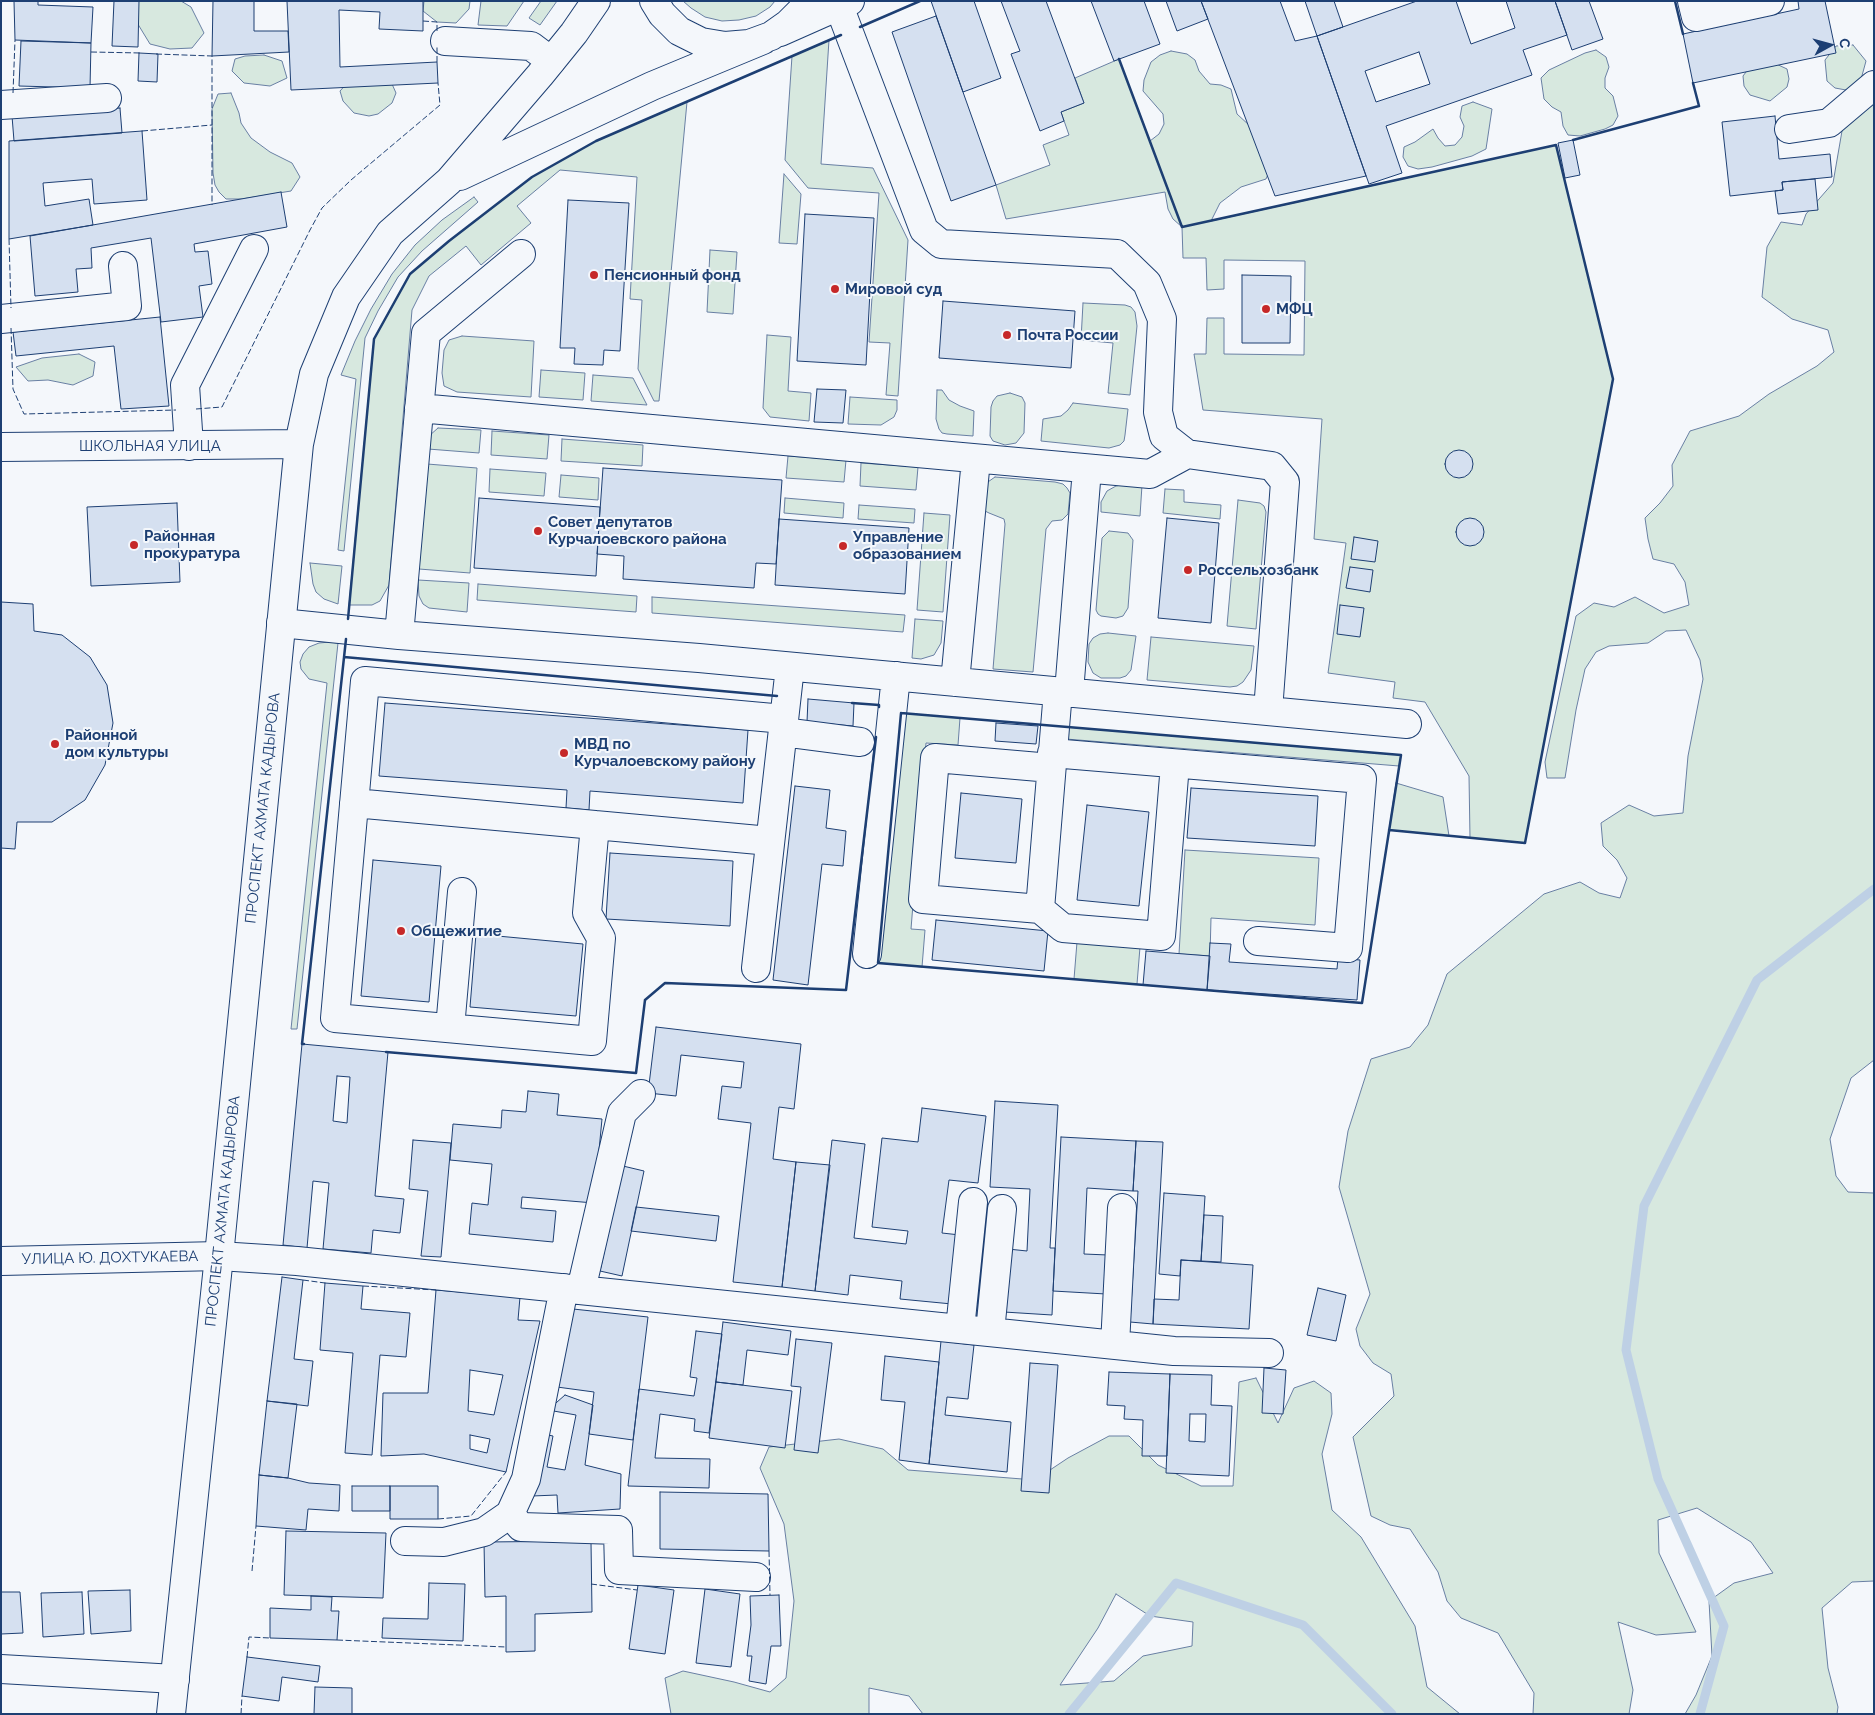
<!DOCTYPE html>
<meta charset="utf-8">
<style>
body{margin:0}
#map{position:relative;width:1875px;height:1715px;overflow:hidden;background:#f4f7fb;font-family:Raleway,sans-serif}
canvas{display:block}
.frame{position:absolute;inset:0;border:2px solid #1d3f73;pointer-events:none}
.north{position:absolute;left:1805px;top:20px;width:50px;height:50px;-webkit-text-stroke:4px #f4f7fb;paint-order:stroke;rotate:83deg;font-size:14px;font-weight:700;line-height:20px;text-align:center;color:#1d3f73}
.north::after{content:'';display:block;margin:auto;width:18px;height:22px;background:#1d3f73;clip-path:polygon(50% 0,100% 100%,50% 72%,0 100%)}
</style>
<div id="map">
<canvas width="1875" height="1715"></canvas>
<div class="frame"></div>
<div class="north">С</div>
</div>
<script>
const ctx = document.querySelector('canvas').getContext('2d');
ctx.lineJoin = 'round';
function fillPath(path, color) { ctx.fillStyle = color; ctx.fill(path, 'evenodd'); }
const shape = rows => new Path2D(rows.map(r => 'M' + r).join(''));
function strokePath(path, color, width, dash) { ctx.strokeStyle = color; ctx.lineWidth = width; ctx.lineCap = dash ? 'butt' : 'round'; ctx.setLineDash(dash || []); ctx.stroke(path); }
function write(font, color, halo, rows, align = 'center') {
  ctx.font = font + ' Raleway,sans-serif'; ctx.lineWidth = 4; ctx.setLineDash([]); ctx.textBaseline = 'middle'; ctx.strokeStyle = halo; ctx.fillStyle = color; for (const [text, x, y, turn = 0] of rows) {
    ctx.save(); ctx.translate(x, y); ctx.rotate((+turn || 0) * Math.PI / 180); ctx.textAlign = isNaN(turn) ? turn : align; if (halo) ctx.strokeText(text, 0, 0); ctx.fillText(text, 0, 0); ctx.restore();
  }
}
const green = shape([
 [135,1,181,1,191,7,204,33,192,48,170,49,150,44,136,21,135,1],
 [424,1,470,1,469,9,456,23,437,22,423,11,424,1],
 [481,1,524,1,507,26,478,25,481,1],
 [541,1,557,1,540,25,529,18,541,1],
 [683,1,775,1,770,7,756,16,739,20,722,21,705,17,691,8,683,1],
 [829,40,821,164,873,168,908,240,898,396,886,395,890,343,869,342,879,193,808,188,785,160,792,56,829,40],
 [1853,45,1866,61,1860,83,1846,90,1835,88,1827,81,1825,60,1836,46,1853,45],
 [1596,50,1606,57,1609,67,1605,78,1605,88,1613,96,1618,116,1613,125,1605,129,1580,136,1568,135,1563,126,1561,112,1552,107,1544,99,1541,78,1549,70,1585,53,1596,50],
 [1171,51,1187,54,1195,60,1199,71,1210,84,1221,85,1231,89,1237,114,1250,126,1275,158,1266,179,1241,187,1220,203,1211,221,1556,145,1613,379,1525,843,1470,838,1469,776,1425,702,1393,698,1395,682,1328,673,1346,543,1314,539,1322,419,1203,410,1194,354,1206,354,1207,318,1224,318,1224,354,1304,355,1305,261,1224,260,1224,289,1207,290,1206,258,1183,258,1182,227,1173,219,1168,209,1165,192,1006,219,996,185,1050,165,1043,145,1069,135,1061,112,1084,103,1075,78,1119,59,1150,141,1159,134,1164,124,1163,114,1143,91,1144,80,1151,62,1160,55,1171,51],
 [264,55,282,61,287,78,270,86,244,83,232,71,235,59,245,56,264,55],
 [1772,62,1787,69,1789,79,1787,87,1770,101,1750,95,1744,86,1743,76,1749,68,1772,62],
 [350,80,392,84,396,93,392,103,378,114,369,116,354,113,343,101,340,91,350,80],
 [231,93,239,113,241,123,251,138,270,152,292,163,300,177,291,191,242,199,226,199,219,192,215,185,213,173,212,109,218,94,231,93],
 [1874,98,1874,1060,1851,1078,1830,1139,1836,1176,1848,1192,1874,1193,1874,1581,1852,1582,1822,1608,1828,1668,1838,1707,1837,1714,1685,1714,1696,1695,1712,1656,1709,1601,1734,1583,1773,1573,1751,1542,1697,1508,1658,1520,1659,1553,1696,1632,1656,1635,1618,1622,1633,1690,1629,1714,1533,1714,1534,1693,1498,1633,1461,1618,1447,1601,1438,1572,1410,1529,1390,1525,1371,1516,1353,1437,1394,1396,1391,1374,1373,1363,1360,1346,1356,1329,1370,1294,1339,1187,1348,1131,1371,1059,1410,1047,1428,1025,1447,974,1544,894,1580,882,1599,893,1620,898,1627,878,1617,860,1603,846,1601,823,1629,805,1654,816,1683,813,1688,756,1703,679,1700,660,1686,630,1666,631,1648,643,1609,646,1596,652,1585,669,1576,710,1565,778,1547,778,1545,762,1576,616,1594,603,1614,607,1635,597,1664,613,1689,605,1685,582,1674,564,1653,559,1648,539,1645,518,1660,503,1673,486,1672,465,1690,431,1739,416,1769,394,1817,366,1834,352,1828,330,1792,319,1762,297,1767,247,1781,222,1802,225,1806,214,1833,183,1842,131,1874,98],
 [687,102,659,401,654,401,638,369,642,300,630,299,637,177,560,170,517,206,531,223,481,265,466,246,429,276,412,310,389,585,380,601,372,605,349,605,374,339,410,274,449,241,532,177,596,141,687,102],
 [1473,102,1492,109,1486,149,1472,156,1432,167,1418,169,1408,166,1403,157,1404,147,1415,142,1433,129,1438,138,1445,146,1455,145,1462,137,1464,126,1460,117,1462,106,1473,102],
 [784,174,801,194,797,244,779,243,784,174],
 [474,197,478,202,422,251,398,277,378,311,365,338,344,551,338,550,356,379,341,375,355,341,371,309,392,274,415,245,442,220,474,197],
 [710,250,737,252,733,314,707,312,710,250],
 [1083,303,1125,305,1131,307,1135,312,1137,326,1130,395,1108,393,1113,343,1081,340,1083,303],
 [767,335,791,337,788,391,811,393,809,421,770,417,763,408,767,335],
 [462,336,534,341,531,397,457,392,444,386,442,373,444,350,449,340,462,336],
 [79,354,95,362,93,376,73,385,48,380,28,381,16,367,42,358,79,354],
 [541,370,585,373,583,400,539,397,541,370],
 [593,375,633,378,647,405,591,401,593,375],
 [937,390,942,390,949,400,960,406,974,411,973,436,947,434,942,433,939,429,936,419,937,390],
 [1010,393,1022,397,1025,403,1024,433,1016,443,1005,445,993,441,990,436,991,407,993,401,997,396,1010,393],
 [850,397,897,400,897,410,894,417,881,425,848,424,850,397],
 [1073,403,1128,409,1125,435,1124,441,1120,445,1109,448,1041,441,1043,419,1061,416,1068,410,1073,403],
 [438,428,481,430,479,453,428,449,429,436,438,428],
 [492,431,549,435,547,459,491,455,492,431],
 [562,439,643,445,642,466,561,461,562,439],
 [788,456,846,460,844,482,786,478,788,456],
 [861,463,918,467,916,490,860,486,861,463],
 [427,464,477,468,470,573,419,569,427,464],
 [490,469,546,473,544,496,489,492,490,469],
 [561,475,599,478,598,500,559,497,561,475],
 [995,477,1055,482,1063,484,1067,488,1070,493,1068,514,1062,520,1052,521,1046,529,1033,672,993,669,1005,524,1004,519,989,513,985,511,984,506,985,484,995,477],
 [1127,484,1142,485,1140,516,1101,512,1101,502,1107,491,1116,486,1127,484],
 [1165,489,1184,490,1184,502,1221,505,1220,519,1163,513,1165,489],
 [785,498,844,503,843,518,784,513,785,498],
 [1238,500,1260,503,1264,506,1266,512,1256,629,1227,626,1238,500],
 [859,505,915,509,914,523,858,519,859,505],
 [924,513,950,515,943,612,917,610,924,513],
 [1109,531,1128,533,1133,540,1128,608,1123,616,1116,618,1101,616,1098,614,1096,610,1102,538,1109,531],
 [310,563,342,566,338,604,324,599,316,592,313,584,310,563],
 [418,580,469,583,467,612,429,608,423,604,419,596,418,580],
 [478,584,637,596,636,612,477,600,478,584],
 [652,597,905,615,903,632,652,613,652,597],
 [915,619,943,621,941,643,934,655,921,659,912,658,915,619],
 [1108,633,1136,636,1131,670,1126,676,1120,678,1101,678,1093,673,1088,662,1089,644,1093,638,1100,634,1108,633],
 [1151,637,1254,646,1251,670,1243,682,1237,686,1230,687,1147,680,1151,637],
 [330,642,338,643,297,1029,291,1029,327,683,309,679,301,669,300,662,303,654,309,647,319,643,330,642],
 [901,713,960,718,958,745,926,743,911,929,925,930,922,967,878,963,901,713],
 [1067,727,1401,755,1399,766,1066,739,1067,727],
 [1396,783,1443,797,1449,836,1389,830,1396,783],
 [1185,850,1319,858,1315,925,1211,918,1210,956,1179,954,1185,850],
 [1077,942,1140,947,1137,984,1074,979,1077,942],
 [1256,1378,1278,1423,1294,1388,1314,1381,1331,1393,1332,1414,1322,1454,1332,1510,1361,1537,1415,1626,1427,1687,1460,1714,923,1714,909,1696,869,1688,869,1714,671,1714,665,1678,683,1671,734,1682,770,1692,786,1678,794,1601,784,1524,760,1468,769,1447,839,1439,883,1449,908,1470,1035,1480,1068,1458,1109,1436,1129,1436,1158,1465,1201,1486,1233,1486,1239,1382,1256,1378],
 [1116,1594,1150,1616,1193,1622,1192,1646,1143,1656,1114,1681,1060,1685,1098,1628,1116,1594]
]);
fillPath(green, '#d7e8df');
strokePath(green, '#687fa3', 1);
strokePath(shape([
 [1069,1714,1176,1583,1303,1625,1392,1714],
 [1700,1714,1724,1626,1658,1479,1626,1350,1644,1206,1757,980,1874,889]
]), '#bed0e5', 9);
const building = shape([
 [14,1,38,1,38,5,93,7,91,43,15,40,14,1],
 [114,1,139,1,138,47,112,46,114,1],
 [213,1,254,1,254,31,288,31,289,52,212,56,213,1],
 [287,1,423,1,423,31,379,29,380,12,339,10,340,67,437,62,438,83,291,90,287,1],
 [931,1,974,1,1001,78,963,92,931,1],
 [1001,1,1046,1,1084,103,1061,112,1064,121,1040,131,1011,54,1020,51,1001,1],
 [1091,1,1144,1,1160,44,1114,61,1091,1],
 [1166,1,1201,1,1208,19,1177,31,1166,1],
 [1201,1,1280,1,1295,41,1317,36,1366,176,1275,196,1201,1],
 [1305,1,1334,1,1343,27,1317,36,1305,1],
 [1417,1,1456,1,1471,44,1515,28,1506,1,1555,1,1567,35,1523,50,1532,75,1386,126,1402,173,1369,184,1317,36,1417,1],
 [1419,52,1430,84,1376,102,1365,71,1419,52],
 [1555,1,1589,1,1603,39,1572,50,1555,1],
 [1798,1,1825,1,1836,53,1693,83,1683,34,1799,9,1798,1],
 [936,16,996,185,951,201,892,32,936,16],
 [21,41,91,43,90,88,19,86,21,41],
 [139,53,158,54,157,82,138,81,139,53],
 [120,108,122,133,14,141,12,116,120,108],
 [1775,116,1779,159,1830,154,1832,177,1782,182,1783,190,1730,196,1722,122,1775,116],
 [142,131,147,200,94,204,92,179,43,183,45,206,89,199,93,225,9,239,9,141,142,131],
 [1573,140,1580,175,1565,178,1558,143,1573,140],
 [1815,179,1818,210,1778,214,1775,191,1783,190,1782,182,1815,179],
 [281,192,287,227,194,244,195,252,208,251,212,284,199,286,203,317,161,322,151,238,91,248,92,268,76,269,78,292,35,296,30,236,281,192],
 [568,200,629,203,620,351,604,350,603,365,574,364,575,348,560,348,568,200],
 [805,214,874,218,866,365,797,361,805,214],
 [1242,275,1291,276,1290,343,1242,343,1242,275],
 [943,301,1075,311,1071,368,939,358,943,301],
 [160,317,169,406,121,409,114,346,16,356,13,332,160,317],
 [817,389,846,390,843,423,814,422,817,389],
 '1445 464a14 14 0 1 1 28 0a14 14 0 1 1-28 0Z',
 [603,468,782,480,776,564,756,563,754,588,623,579,624,556,597,554,603,468],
 [479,498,600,507,596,576,474,568,479,498],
 [177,503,180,582,91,586,87,507,177,503],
 '1456 532a14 14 0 1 1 28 0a14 14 0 1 1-28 0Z',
 [1167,518,1219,523,1211,623,1158,618,1167,518],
 [779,519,909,528,905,594,775,585,779,519],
 [1354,537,1378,541,1375,562,1351,559,1354,537],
 [1350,567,1373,570,1370,592,1346,588,1350,567],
 [1,602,33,604,34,631,62,635,90,657,107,685,113,723,105,765,85,800,52,822,17,822,15,849,1,848,1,602],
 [1340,605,1364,608,1360,637,1337,634,1340,605],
 [808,699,854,703,853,726,807,722,808,699],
 [385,703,748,730,743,803,590,791,589,810,566,808,567,790,379,776,385,703],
 [996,723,1038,726,1036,744,995,741,996,723],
 [795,786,830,790,826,828,846,831,843,866,822,864,808,985,773,980,795,786],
 [1191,788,1318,796,1315,846,1187,838,1191,788],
 [961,793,1022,799,1016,863,955,858,961,793],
 [1087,805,1149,812,1139,906,1077,900,1087,805],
 [610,853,733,861,730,926,606,919,610,853],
 [373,860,441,866,429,1002,361,996,373,860],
 [936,920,1048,931,1044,971,932,960,936,920],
 [476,934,583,944,576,1016,470,1007,476,934],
 [1210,943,1231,944,1229,962,1337,969,1338,958,1360,960,1357,1000,1207,990,1210,943],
 [1146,951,1210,956,1207,990,1143,985,1146,951],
 [656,1027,801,1044,794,1109,779,1107,773,1159,796,1162,782,1287,733,1282,751,1123,718,1119,722,1086,741,1088,744,1062,681,1055,676,1096,648,1093,656,1027],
 [302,1044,388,1052,375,1196,404,1199,400,1233,373,1230,371,1253,323,1249,329,1183,313,1181,307,1248,283,1245,302,1044],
 [337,1076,350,1077,347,1123,333,1121,337,1076],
 [528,1091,559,1094,557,1115,602,1119,594,1203,522,1197,521,1208,556,1211,553,1242,469,1234,472,1203,488,1205,492,1164,450,1160,453,1124,501,1128,502,1110,526,1112,528,1091],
 [995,1101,1058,1105,1050,1248,1055,1248,1052,1315,1004,1312,1008,1249,1027,1251,1030,1189,990,1187,995,1101],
 [922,1108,986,1116,978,1183,949,1180,942,1233,960,1235,952,1304,900,1299,902,1281,850,1275,848,1295,815,1291,832,1140,865,1144,854,1238,906,1244,908,1231,872,1227,882,1138,918,1142,922,1108],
 [1061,1137,1136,1141,1133,1191,1087,1188,1084,1254,1108,1255,1106,1294,1053,1291,1061,1137],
 [413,1140,451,1143,441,1257,421,1256,428,1191,409,1189,413,1140],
 [1136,1141,1163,1142,1153,1324,1130,1322,1138,1191,1133,1191,1136,1141],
 [796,1162,830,1165,815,1291,782,1287,796,1162],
 [623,1166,644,1171,622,1276,600,1271,623,1166],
 [1164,1193,1205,1196,1201,1261,1181,1260,1180,1276,1159,1274,1164,1193],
 [636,1207,719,1216,716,1241,631,1231,636,1207],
 [1204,1215,1223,1216,1221,1262,1201,1261,1204,1215],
 [1181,1260,1253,1265,1249,1329,1153,1324,1154,1299,1179,1300,1181,1260],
 [282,1277,303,1280,294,1359,313,1361,308,1406,267,1401,282,1277],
 [325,1283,363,1286,361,1309,410,1313,406,1357,380,1355,372,1455,345,1453,353,1353,320,1350,325,1283],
 [1318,1288,1346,1295,1336,1341,1307,1335,1318,1288],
 [436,1290,520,1297,518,1320,540,1321,506,1472,424,1454,381,1456,383,1393,428,1393,436,1290],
 [470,1370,503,1375,494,1415,468,1411,470,1370],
 [470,1435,490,1439,487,1453,470,1449,470,1435],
 [573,1309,648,1317,633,1440,589,1434,594,1392,557,1387,573,1309],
 [723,1322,791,1331,788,1355,747,1350,743,1385,716,1382,723,1322],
 [696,1331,722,1334,709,1433,694,1431,695,1419,660,1414,655,1458,710,1459,709,1488,628,1486,639,1389,694,1396,697,1378,690,1377,696,1331],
 [796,1339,832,1343,818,1453,794,1450,801,1387,791,1386,796,1339],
 [941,1341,974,1345,968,1399,947,1397,945,1415,1011,1422,1007,1472,929,1464,941,1341],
 [885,1356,939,1362,929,1464,899,1460,905,1402,881,1400,885,1356],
 [1030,1363,1058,1365,1049,1493,1021,1491,1030,1363],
 [1264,1368,1286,1370,1283,1414,1262,1413,1264,1368],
 [1109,1372,1170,1374,1167,1456,1142,1456,1143,1420,1124,1419,1125,1406,1107,1405,1109,1372],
 [1170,1374,1212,1375,1211,1405,1232,1406,1229,1476,1166,1473,1170,1374],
 [1190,1414,1206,1414,1205,1442,1189,1441,1190,1414],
 [716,1382,792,1391,785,1448,709,1438,716,1382],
 [565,1395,593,1405,585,1465,621,1474,620,1509,558,1513,557,1495,532,1496,543,1434,553,1436,547,1467,565,1470,576,1415,548,1410,565,1395],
 [267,1401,297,1404,288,1478,259,1475,267,1401],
 [259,1475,288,1478,309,1483,340,1485,339,1511,308,1509,306,1530,256,1526,259,1475],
 [352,1486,390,1486,390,1511,352,1511,352,1486],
 [390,1486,438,1486,438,1519,390,1519,390,1486],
 [660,1492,768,1494,769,1551,660,1549,660,1492],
 [286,1531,386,1533,383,1598,284,1595,286,1531],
 [591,1541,592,1612,535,1614,535,1651,506,1652,506,1596,485,1597,484,1542,591,1541],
 [429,1583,465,1584,463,1641,382,1638,383,1618,428,1619,429,1583],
 [638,1585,674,1590,665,1654,629,1649,638,1585],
 [705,1589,740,1594,731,1667,696,1663,705,1589],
 [130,1590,131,1631,91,1634,88,1591,130,1590],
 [1,1592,20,1592,23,1633,1,1634,1,1592],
 [82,1592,84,1634,43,1637,41,1593,82,1592],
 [779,1595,781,1646,771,1646,766,1684,749,1681,752,1656,747,1656,751,1625,750,1596,779,1595],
 [311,1596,332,1597,331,1611,339,1611,337,1640,270,1638,270,1608,311,1610,311,1596],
 [247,1657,320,1666,318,1682,282,1677,279,1701,242,1696,247,1657],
 [315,1687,352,1688,352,1714,314,1714,315,1687]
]);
fillPath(building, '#d5e0f0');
strokePath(building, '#1d3f73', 1);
const minor = shape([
 [1692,1,1696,17,1770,1],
 [839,6,924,230,941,244,1117,254,1147,283,1162,319,1158,412,1164,436,1187,454,1272,466,1285,482,1268,711],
 [780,32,850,1],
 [445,41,531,46,551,61],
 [1,105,107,98],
 [1789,129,1829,123,1874,85],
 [521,254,426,333,399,635,699,658,1407,724],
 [1,319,127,306,123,266],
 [419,408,1150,474,1187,454],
 [189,446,185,385,254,249],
 [281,623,399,635],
 [955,682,976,459],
 [1069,692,1087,469],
 [783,732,860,742],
 [1052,753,1362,779,1348,948,1258,941],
 [1051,768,935,758,923,899,1040,909,1063,928,1161,936,1175,764],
 [354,803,770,841],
 [595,825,587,913,601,938,592,1041,335,1018,365,681,784,719],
 [1040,909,1058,691],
 [867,954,896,676],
 [756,968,790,667],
 [450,1028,462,892],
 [1,1261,219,1256,297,1261,1174,1351,1269,1353],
 [581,1290,622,1113,641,1094],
 [960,1329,973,1202],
 [990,1332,1002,1209],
 [1115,1345,1122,1208],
 [510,1514,521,1527,618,1530,619,1570,756,1577],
 [405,1541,444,1542,484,1532,510,1514,526,1479,564,1288],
 [1,1669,175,1679]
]);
const major = shape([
 [654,1,662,14,679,31,701,42,725,46,749,44,771,36,788,24,803,9,807,1],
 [460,176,652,86,763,40],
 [1,447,299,444],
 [171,1714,219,1256,299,444,314,374,346,297,390,233,449,181,540,75,574,33,596,1]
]);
strokePath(minor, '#1d3f73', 30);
strokePath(major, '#1d3f73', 30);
strokePath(minor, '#f4f7fb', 28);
strokePath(major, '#f4f7fb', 28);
strokePath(shape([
 [423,21,437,22,437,32],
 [91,52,141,53],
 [156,54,212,56,212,205],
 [437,62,437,47],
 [13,93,15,40],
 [142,131,212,125],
 [9,239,11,308],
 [11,328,13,389,24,414,176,410],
 [196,409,222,407,310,230,322,208,351,180,440,105,438,83],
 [303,1280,325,1283],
 [363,1286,436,1290],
 [438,1519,471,1516,506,1472],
 [769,1551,770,1595],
 [252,1571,256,1526],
 [591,1584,637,1590],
 [337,1640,506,1647],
 [247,1657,249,1637,270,1638],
 [241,1714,242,1696]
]), '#1d3f73', 1, [6, 2.5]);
strokePath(shape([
 [1675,1,1683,34],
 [860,27,920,1],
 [1119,59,1182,227,1556,145,1613,379,1525,843,1389,830],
 [1573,140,1699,106,1693,83],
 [348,619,374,339,410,274,449,241,532,177,596,141,841,35],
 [344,657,777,696],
 [852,703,879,705,879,707],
 [901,713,1401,755,1362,1003,878,963,901,713],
 [304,1044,302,1044,346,639],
 [386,1052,636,1073,645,1000,665,983,846,990,876,737]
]), '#1d3f73', 2.5);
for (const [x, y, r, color] of [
 [594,275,5,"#c62828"],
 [835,289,5,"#c62828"],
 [1266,309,5,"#c62828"],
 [1007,335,5,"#c62828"],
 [538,531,5,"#c62828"],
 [134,545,5,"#c62828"],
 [843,546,5,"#c62828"],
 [1188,570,5,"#c62828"],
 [55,744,5,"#c62828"],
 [564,753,5,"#c62828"],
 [401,931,5,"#c62828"]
]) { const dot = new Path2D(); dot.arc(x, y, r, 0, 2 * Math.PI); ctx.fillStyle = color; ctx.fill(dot); strokePath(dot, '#f4f7fb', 2); }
write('bold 15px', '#1d3f73', '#f4f7fb', [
 ["Пенсионный фонд",604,275],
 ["Мировой суд",845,289],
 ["МФЦ",1276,309],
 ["Почта России",1017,335],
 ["Совет депутатов",548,522],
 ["Курчалоевского района",548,539],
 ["Районная",144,536],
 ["прокуратура",144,553],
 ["Управление",853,537],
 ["образованием",853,554],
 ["Россельхозбанк",1198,570],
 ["Районной",65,735],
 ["дом культуры",65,752],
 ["МВД по",574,744],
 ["Курчалоевскому району",574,761],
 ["Общежитие",411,931]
], 'left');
write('15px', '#1d3f73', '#f4f7fb', [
 ["ШКОЛЬНАЯ УЛИЦА",150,446],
 ["ПРОСПЕКТ АХМАТА КАДЫРОВА",263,808,-84],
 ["ПРОСПЕКТ АХМАТА КАДЫРОВА",223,1211,-84],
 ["УЛИЦА Ю. ДОХТУКАЕВА",110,1258,-1]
]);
</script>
